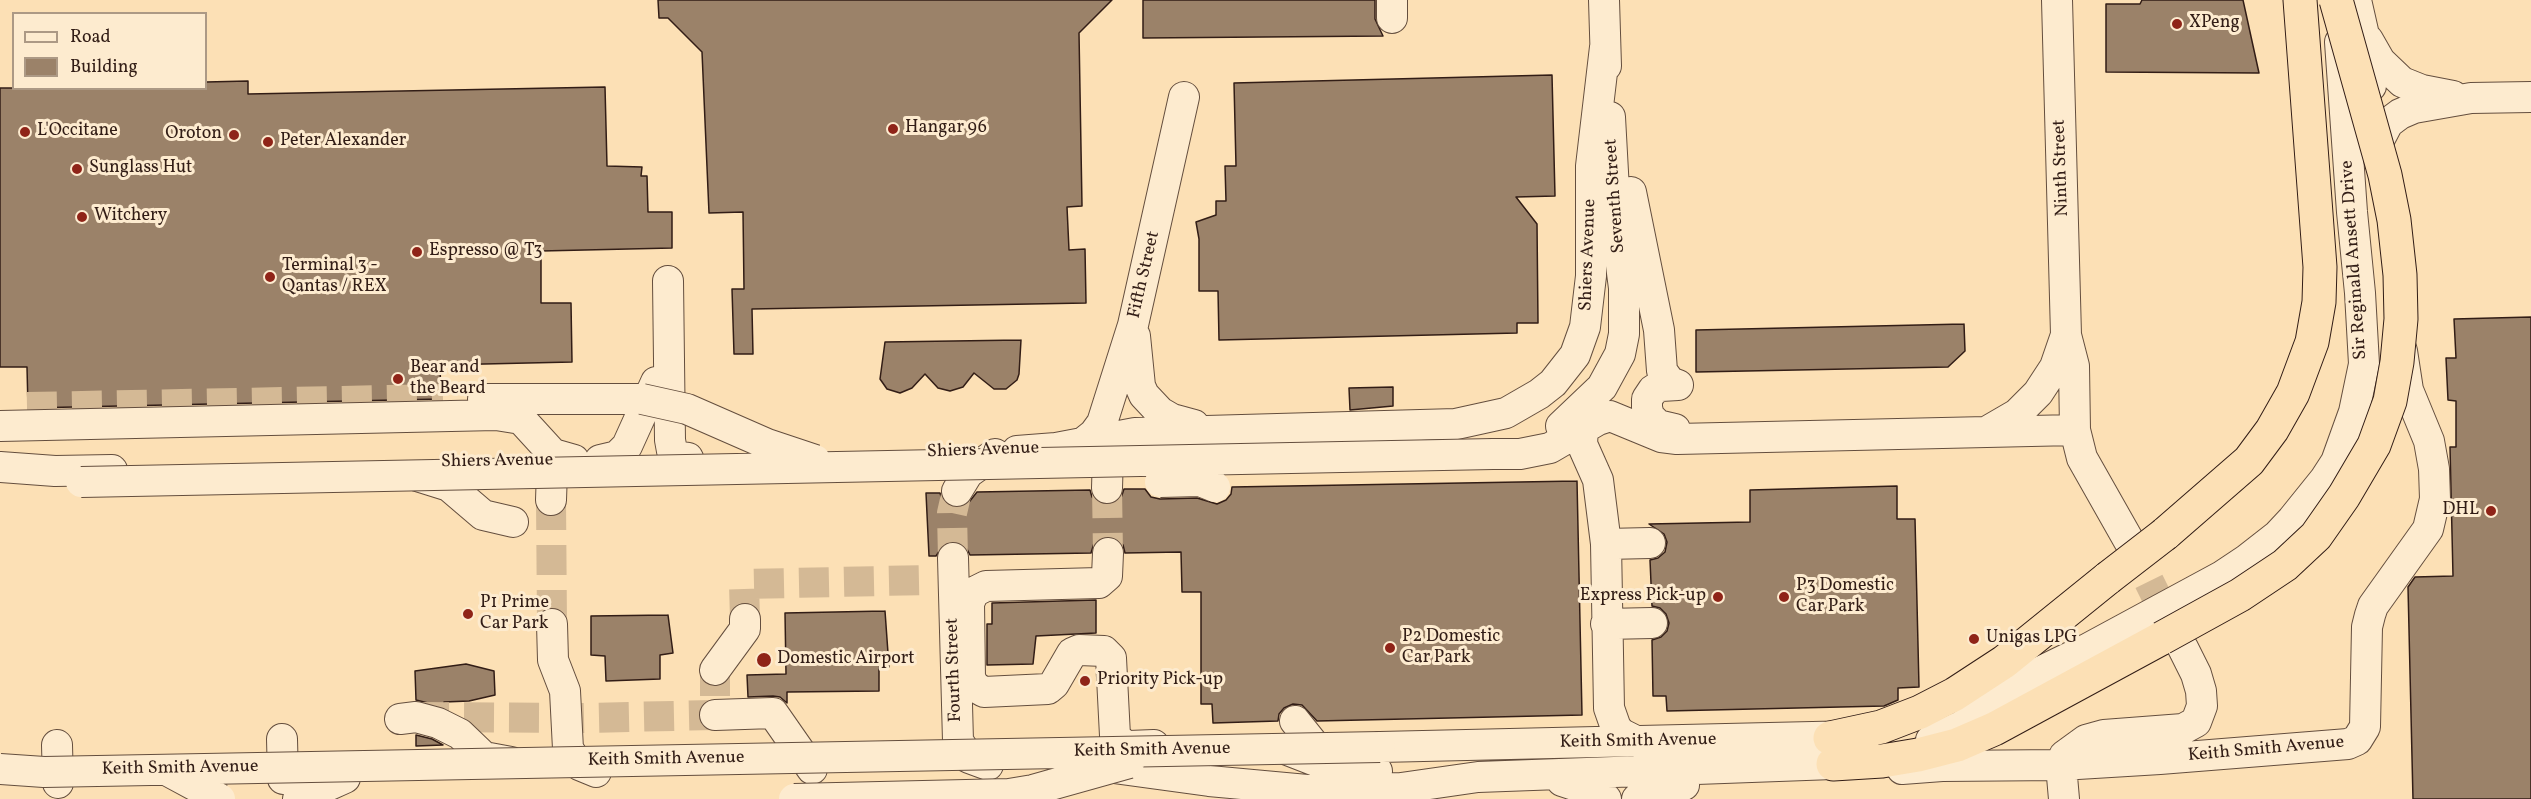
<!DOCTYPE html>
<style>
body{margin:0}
#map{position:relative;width:2531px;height:799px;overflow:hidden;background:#fce0b5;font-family:Vollkorn,serif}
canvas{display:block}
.legend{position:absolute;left:12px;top:12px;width:195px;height:78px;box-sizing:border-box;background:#fdebcf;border:2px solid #ac9985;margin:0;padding:8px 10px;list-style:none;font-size:18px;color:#321d16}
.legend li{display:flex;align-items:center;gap:12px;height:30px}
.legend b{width:30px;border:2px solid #ac9985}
</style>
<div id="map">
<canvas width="2531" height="799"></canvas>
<ul class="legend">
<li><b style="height:8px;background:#fdebcf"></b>Road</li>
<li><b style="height:16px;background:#9b8269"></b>Building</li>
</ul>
</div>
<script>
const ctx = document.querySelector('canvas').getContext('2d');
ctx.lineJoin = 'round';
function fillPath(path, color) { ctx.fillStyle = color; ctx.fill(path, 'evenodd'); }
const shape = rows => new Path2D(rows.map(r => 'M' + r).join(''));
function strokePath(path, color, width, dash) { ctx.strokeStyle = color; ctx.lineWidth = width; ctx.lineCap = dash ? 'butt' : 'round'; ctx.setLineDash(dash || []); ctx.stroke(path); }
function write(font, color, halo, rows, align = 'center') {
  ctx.font = font + ' Vollkorn,serif'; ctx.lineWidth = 6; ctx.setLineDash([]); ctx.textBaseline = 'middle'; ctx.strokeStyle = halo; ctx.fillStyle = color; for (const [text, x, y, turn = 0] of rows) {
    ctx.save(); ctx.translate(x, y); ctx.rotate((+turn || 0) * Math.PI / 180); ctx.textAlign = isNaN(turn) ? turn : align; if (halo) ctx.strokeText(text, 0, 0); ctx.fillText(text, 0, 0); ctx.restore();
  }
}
const building = shape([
 [658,0,1112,0,1079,33,1082,206,1067,207,1069,250,1085,249,1086,303,752,309,753,354,734,354,732,289,744,289,743,212,709,213,702,52,668,18,659,18,658,0],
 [1143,0,1375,0,1375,19,1383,36,1143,38,1143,0],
 [2142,0,2243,0,2259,73,2106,72,2106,4,2140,4,2142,0],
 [1552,75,1555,196,1516,197,1537,224,1538,323,1517,323,1517,333,1219,340,1218,291,1199,291,1199,239,1196,222,1216,215,1216,201,1226,201,1225,166,1236,166,1234,83,1552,75],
 [248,81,248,94,605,87,607,166,642,167,641,176,647,176,648,212,672,212,672,248,541,251,541,303,571,303,572,362,440,365,441,399,28,408,27,367,0,367,0,88,206,88,206,82,248,81],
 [2531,317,2531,799,2413,799,2408,587,2415,577,2453,576,2450,447,2456,447,2456,401,2448,400,2446,358,2456,358,2454,319,2531,317],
 [1964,324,1965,351,1948,367,1696,372,1696,330,1964,324],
 [1021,340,1019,374,1017,380,1006,389,994,389,974,373,963,387,950,391,938,388,925,374,912,388,900,393,887,389,880,379,885,342,1021,340],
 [1393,387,1393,406,1350,410,1349,388,1393,387],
 [1577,481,1582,715,1317,721,1302,705,1293,704,1284,708,1279,714,1278,721,1213,723,1212,704,1201,704,1201,592,1182,592,1181,552,1125,553,1123,545,1118,539,1108,536,1101,537,1094,543,1091,553,970,555,967,549,962,543,953,541,944,544,936,556,929,556,926,493,940,493,942,500,948,505,956,508,966,506,977,492,1090,490,1092,497,1097,502,1107,505,1115,503,1121,498,1124,489,1145,489,1151,497,1160,499,1197,498,1217,504,1226,500,1231,494,1232,487,1577,481],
 [1897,486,1897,519,1915,519,1919,687,1898,688,1898,700,1884,706,1667,711,1666,696,1653,696,1652,640,1661,637,1667,631,1669,623,1666,614,1660,608,1652,606,1650,560,1658,558,1665,552,1667,542,1664,534,1649,524,1750,522,1750,490,1897,486],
 [1096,600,1096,633,1036,636,1033,664,987,665,987,624,992,624,992,603,1096,600],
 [885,611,889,667,879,667,879,691,787,692,787,703,780,697,773,696,748,697,747,675,786,674,785,613,885,611],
 [668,615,673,653,660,655,660,679,606,681,605,656,591,655,591,616,668,615],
 [466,664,494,671,495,695,469,701,444,702,444,707,416,700,415,671,466,664],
 [416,735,432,739,443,745,416,746,416,735]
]);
fillPath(building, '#9b8269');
strokePath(building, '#321d16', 1.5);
strokePath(shape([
 [27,407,443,399],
 [1107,488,1108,553],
 [551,500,552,624],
 [2129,541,2174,632],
 [953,558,952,513,957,491],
 [745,619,744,584,929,580],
 [419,717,583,718,715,715,715,670]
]), '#d4b995', 30, [30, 15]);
const minor = shape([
 [1392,0,1392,18],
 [1604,0,1606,66],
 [2057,0,2066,335,2074,366,2075,430,2082,458,2129,541],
 [2356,0,2366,44,2371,86],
 [2368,40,2380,61,2402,82,2422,90,2453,96],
 [2378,142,2388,123,2400,114,2414,108,2471,98,2531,97],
 [1631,192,1659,330,1662,371,1670,382,1678,385],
 [668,281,670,440,672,451,680,457,688,458],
 [1135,336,1140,386,1144,395,1160,412,1172,419,1194,425],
 [483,399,642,399],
 [1587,412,1583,428,1582,444,1598,480,1606,544,1609,708,1616,728,1622,734,1638,742],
 [0,426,496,415,521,419,553,454,574,460],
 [1561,426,1602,387,1620,354,1624,334,1624,288,1616,227,1610,117],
 [1675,429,1658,425,1649,416,1647,408,1647,399,1653,390,1661,386,1678,385],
 [1986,432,2017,414,2038,393,2055,367,2066,335],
 [1084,442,1094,434,1102,423,1133,325,1184,97],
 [1017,451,1056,448,1135,433,1456,424,1506,413,1539,394,1553,383,1575,355,1585,327,1591,276,1591,166,1605,47],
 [1493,454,1520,454,1550,448,1598,420,1610,416,1661,437,1677,439,2075,430],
 [600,460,617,456,627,446,656,382],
 [0,467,55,471,112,470],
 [417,476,449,486,483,515,513,522],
 [1107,488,1108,454,1118,440],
 [957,491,968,473,995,454],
 [551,500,552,471,554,467,566,461],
 [1606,544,1650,543],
 [1108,553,1107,576,1099,583,986,586,974,592,969,603,970,678,975,687,984,692,1048,689,1054,684,1072,653,1079,650,1104,651,1111,658,1115,736,1123,744,1129,746,1154,745],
 [953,558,958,741,969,758,988,765],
 [552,624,553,660,565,691,568,749,579,765,596,772],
 [1606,624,1652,623],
 [715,670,745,629,745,619],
 [2015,684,2087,649,2222,576,2246,560,2278,535,2292,520,2325,479,2336,462,2354,412,2364,364,2360,293,2352,212,2340,42],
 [715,715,773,713,812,769],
 [400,719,416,717,438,723,460,734,484,757,511,762],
 [1295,721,1331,766],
 [282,739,283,779],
 [1931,740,1961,726,2032,677],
 [57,745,58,783],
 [1380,747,1856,736],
 [1285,749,1339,770,1377,771],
 [1099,766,1209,781,1307,790,1401,788,1478,777,1833,764,1856,761],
 [1902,769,1942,766,2061,765,2160,759,2348,744,2357,740,2365,727,2367,627,2370,615,2373,606,2428,529,2435,499,2434,469,2429,441,2408,390,2402,351],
 [1562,781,1595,792,1606,799],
 [298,799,345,778],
 [1637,799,1645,791,1653,788,1684,785],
 [2064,799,2061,765,2064,756,2086,740,2104,735,2183,729,2196,722,2202,706,2201,691,2196,674,2183,648]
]);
const highway = shape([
 [2165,534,2249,461,2272,430,2293,393,2312,342,2319,302,2320,267,2300,0],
 [1830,738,1881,727,1920,712,1955,694,2004,662,2108,578],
 [1833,764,1882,761,1918,755,1957,745,1994,729,2162,638]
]);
strokePath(minor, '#644e3e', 32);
strokePath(highway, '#321d16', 35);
strokePath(minor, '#fdebcf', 30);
strokePath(highway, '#fce0b5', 33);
const minorBridge = shape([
 [642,399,687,409,767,444,815,460],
 [81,482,1493,454],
 [1160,482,1200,481,1215,487],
 [0,769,44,772,1380,747],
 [168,771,220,799],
 [794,799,1009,794,1033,790,1129,763]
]);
const highwayBridge = shape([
 [2108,578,2165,534],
 [2162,638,2240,595,2285,565,2316,536,2344,496,2374,445,2390,401,2397,362,2401,319,2400,275,2394,220,2385,175,2336,0]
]);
strokePath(minorBridge, '#644e3e', 32, []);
strokePath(highwayBridge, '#321d16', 35, []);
strokePath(minorBridge, '#fdebcf', 30);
strokePath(highwayBridge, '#fce0b5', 33);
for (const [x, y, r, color] of [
 [2177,24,6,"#8f2418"],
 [893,129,6,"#8f2418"],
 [25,132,6,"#8f2418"],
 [234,135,6,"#8f2418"],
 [268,142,6,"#8f2418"],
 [77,169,6,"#8f2418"],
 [82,217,6,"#8f2418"],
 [417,252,6,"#8f2418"],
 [270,277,6,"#8f2418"],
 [398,379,6,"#8f2418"],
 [2491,511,6,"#8f2418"],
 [1718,597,6,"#8f2418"],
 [1784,597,6,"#8f2418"],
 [468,614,6,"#8f2418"],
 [1974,639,6,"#8f2418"],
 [1390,648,6,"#8f2418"],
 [764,660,8,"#8f2418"],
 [1085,681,6,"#8f2418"]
]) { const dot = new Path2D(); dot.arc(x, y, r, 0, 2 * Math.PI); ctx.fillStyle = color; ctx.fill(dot); strokePath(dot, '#fdebcf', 2); }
write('18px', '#321d16', '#fdebcf', [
 ["XPeng",2189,24],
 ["Hangar 96",905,129],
 ["L'Occitane",37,132],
 ["Oroton",222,135,"right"],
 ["Peter Alexander",280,142],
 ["Sunglass Hut",89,169],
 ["Witchery",94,217],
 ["Espresso @ T3",429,252],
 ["Terminal 3 -",282,267],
 ["Qantas / REX",282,288],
 ["Bear and",410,369],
 ["the Beard",410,390],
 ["DHL",2479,511,"right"],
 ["P3 Domestic",1796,587],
 ["Car Park",1796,608],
 ["Express Pick-up",1706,597,"right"],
 ["P1 Prime",480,604],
 ["Car Park",480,625],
 ["P2 Domestic",1402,638],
 ["Car Park",1402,659],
 ["Unigas LPG",1986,639],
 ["Domestic Airport",777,660],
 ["Priority Pick-up",1097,681]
], 'left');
write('18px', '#321d16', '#fdebcf', [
 ["Ninth Street",2062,168,-92],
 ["Seventh Street",1616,196,-94],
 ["Shiers Avenue",1589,255,-88],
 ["Sir Reginald Ansett Drive",2355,260,-94],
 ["Fifth Street",1145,275,-77],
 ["Shiers Avenue",983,451,-2],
 ["Shiers Avenue",497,462,-1],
 ["Fourth Street",955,670,-92],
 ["Keith Smith Avenue",1638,742,-1],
 ["Keith Smith Avenue",2266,750,-5],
 ["Keith Smith Avenue",1152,751,-1],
 ["Keith Smith Avenue",666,760,-1],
 ["Keith Smith Avenue",180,769,-1]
]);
</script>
